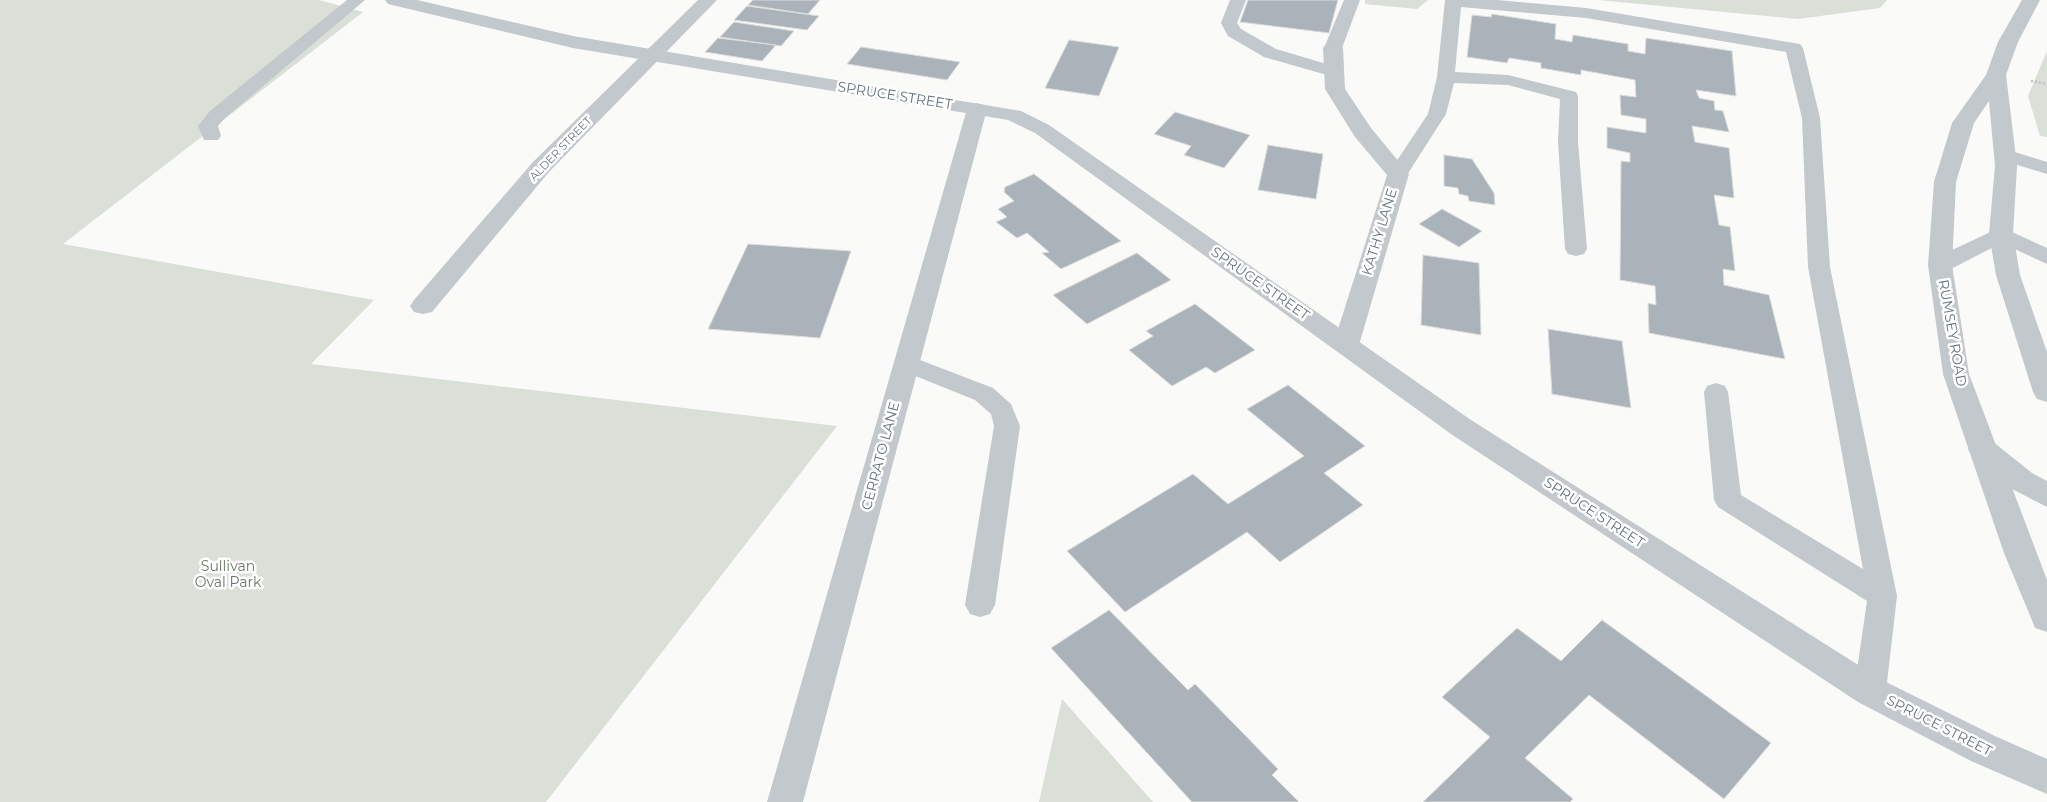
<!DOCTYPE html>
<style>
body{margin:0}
canvas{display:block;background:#fafaf8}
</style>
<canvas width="2047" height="802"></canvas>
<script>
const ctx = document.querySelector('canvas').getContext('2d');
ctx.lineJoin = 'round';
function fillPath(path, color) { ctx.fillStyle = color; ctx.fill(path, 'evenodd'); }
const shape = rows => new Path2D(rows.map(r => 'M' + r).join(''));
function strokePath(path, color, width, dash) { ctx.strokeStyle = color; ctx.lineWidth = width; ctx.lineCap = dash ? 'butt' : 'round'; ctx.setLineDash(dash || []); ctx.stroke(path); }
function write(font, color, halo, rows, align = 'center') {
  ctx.font = font + ' Montserrat,sans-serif'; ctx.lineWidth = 5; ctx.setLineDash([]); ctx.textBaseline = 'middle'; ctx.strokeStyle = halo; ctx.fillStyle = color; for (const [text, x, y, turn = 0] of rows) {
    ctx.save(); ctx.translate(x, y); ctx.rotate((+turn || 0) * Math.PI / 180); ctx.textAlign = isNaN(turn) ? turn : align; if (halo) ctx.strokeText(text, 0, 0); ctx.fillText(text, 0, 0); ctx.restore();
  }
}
fillPath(shape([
 [0,0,319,0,363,12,63,244,374,300,311,364,837,426,546,802,0,802],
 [1365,0,1428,0,1417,9,1365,4],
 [1598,0,1887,0,1880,8,1798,19],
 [2047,51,2047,137,2040,136,2028,96],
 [1062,699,1153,802,1039,802]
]), '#dadfd7');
const building = shape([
 [753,0,820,0,808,14,748,5,753,0],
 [1248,0,1338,0,1329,33,1240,22,1248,0],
 [747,6,819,16,807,30,734,20,747,6],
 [1492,14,1556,24,1555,39,1572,42,1573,35,1628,44,1628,51,1645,54,1646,38,1732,51,1736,96,1696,90,1699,98,1714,101,1715,110,1723,111,1729,132,1692,126,1695,142,1729,148,1734,198,1714,195,1719,225,1730,227,1735,271,1723,269,1724,285,1769,295,1785,359,1649,333,1648,303,1656,305,1655,286,1620,280,1621,161,1630,162,1630,153,1607,148,1607,127,1646,133,1646,119,1621,115,1620,95,1636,97,1635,80,1581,70,1581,75,1541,68,1541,63,1509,58,1507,63,1467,57,1472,15,1491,17,1492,14],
 [734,22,794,31,781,46,720,37,734,22],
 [718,38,776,45,762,61,705,52,718,38],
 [1069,40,1119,47,1099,96,1045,88,1069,40],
 [861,47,960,62,947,80,847,64,861,47],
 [1175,112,1250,135,1224,168,1184,155,1191,146,1154,134,1175,112],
 [1268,145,1323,154,1316,199,1258,190,1268,145],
 [1444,155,1472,159,1494,193,1495,205,1469,201,1468,196,1459,194,1458,188,1444,186,1444,155],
 [1034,174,1121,241,1061,269,1042,253,1049,252,1027,233,1017,238,996,222,1007,217,998,209,1014,201,1004,192,1005,187,1034,174],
 [1442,209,1482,231,1459,247,1419,224,1442,209],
 [748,244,851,251,820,338,708,329,748,244],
 [1137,253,1171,280,1087,324,1053,295,1137,253],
 [1423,255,1479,263,1481,335,1421,325,1423,255],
 [1195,304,1255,350,1215,373,1206,367,1172,386,1129,350,1153,336,1146,331,1195,304],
 [1548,329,1622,341,1631,408,1552,394,1548,329],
 [1288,385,1365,446,1324,473,1363,505,1280,562,1247,532,1125,612,1067,551,1193,474,1228,504,1304,456,1247,409,1288,385],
 [1109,610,1188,690,1195,684,1278,769,1272,775,1299,802,1192,802,1051,648,1109,610],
 [1602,620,1771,743,1724,799,1589,695,1525,758,1573,799,1570,802,1423,802,1490,737,1442,697,1517,628,1561,661,1602,620]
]);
fillPath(building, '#aab3b9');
strokePath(building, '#dcdcda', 1);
strokePath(shape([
 [2031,81,2047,84]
]), '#bbbfc2', 2.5, [2, 2]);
fillPath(shape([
 [347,0,365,0,224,119,218,126,221,136,218,140,204,140,198,126,210,111,347,0],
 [1230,0,1246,0,1237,23,1241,29,1276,49,1340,68,1343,72,1340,76,1334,77,1264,57,1228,36,1221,23,1230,0],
 [1344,0,1360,0,1342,48,1339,52,1327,52,1324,48,1344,0],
 [1445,0,1497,0,1586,8,1794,43,1800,44,1803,48,1820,118,1830,267,1897,596,1886,691,1881,701,1870,705,1859,701,1854,691,1867,601,1718,507,1714,500,1704,392,1707,386,1716,383,1725,386,1728,392,1741,495,1863,569,1808,267,1802,118,1786,52,1586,18,1461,7,1455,72,1508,75,1576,92,1578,96,1578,142,1587,249,1584,254,1576,256,1568,254,1565,249,1558,142,1560,99,1508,85,1454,83,1446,114,1405,178,1398,180,1391,178,1388,174,1428,114,1437,77,1445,0],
 [2005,149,2047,162,2047,174,1998,159,1995,155,1998,151,2005,149],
 [2001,227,2047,248,2047,264,1993,239,1990,234,1993,229,2001,227],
 [907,355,993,388,1011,404,1020,426,995,605,990,614,980,617,970,614,965,605,994,426,991,414,975,400,898,369,895,363,898,357,907,355]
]), '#c3c8cc');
fillPath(shape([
 [698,0,717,0,549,172,432,312,423,314,414,312,410,306,414,300,533,162,698,0],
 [1333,42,1340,44,1343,48,1345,89,1371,128,1409,174,1359,345,1355,351,1346,354,1337,351,1333,345,1387,175,1355,137,1325,89,1323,48,1326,44,1333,42],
 [977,103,984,105,987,109,803,802,767,802,967,109,970,105,977,103],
 [2001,227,2009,229,2013,234,2009,239,1949,270,1940,273,1931,270,1928,265,1931,260,2001,227],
 [1982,438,1992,441,2032,473,2047,481,2047,507,2012,489,1972,457,1968,449,1972,441,1982,438]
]), '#c3c8cc');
fillPath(shape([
 [385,0,417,0,573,36,1021,111,1049,125,1471,420,1882,680,1997,737,2047,759,2047,794,1971,761,1858,702,1451,434,1035,133,1008,120,573,48,388,4,385,0],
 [2022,0,2040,0,2018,42,2006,75,2017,166,2013,234,2020,275,2047,352,2047,402,2037,399,2033,392,1996,275,1989,234,1995,166,1989,101,1974,123,1956,182,1952,265,1969,374,2047,580,2047,632,2035,628,2031,618,2004,553,1943,374,1928,265,1934,182,1952,123,1986,75,1998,42,2022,0]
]), '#c3c8cc');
write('11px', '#657683', '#fff', [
 ["ALDER STREET",561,149,-46]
]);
write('14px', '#657683', '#fff', [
 ["SPRUCE STREET",895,96,9],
 ["KATHY LANE",1380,232,-73],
 ["SPRUCE STREET",1260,284,35],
 ["RUMSEY ROAD",1952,333,80],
 ["CERRATO LANE",881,456,-75],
 ["SPRUCE STREET",1594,513,33],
 ["SPRUCE STREET",1939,726,27]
]);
write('14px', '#687a64', '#fff', [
 ["Sullivan",228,567],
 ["Oval Park",228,583]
]);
</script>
